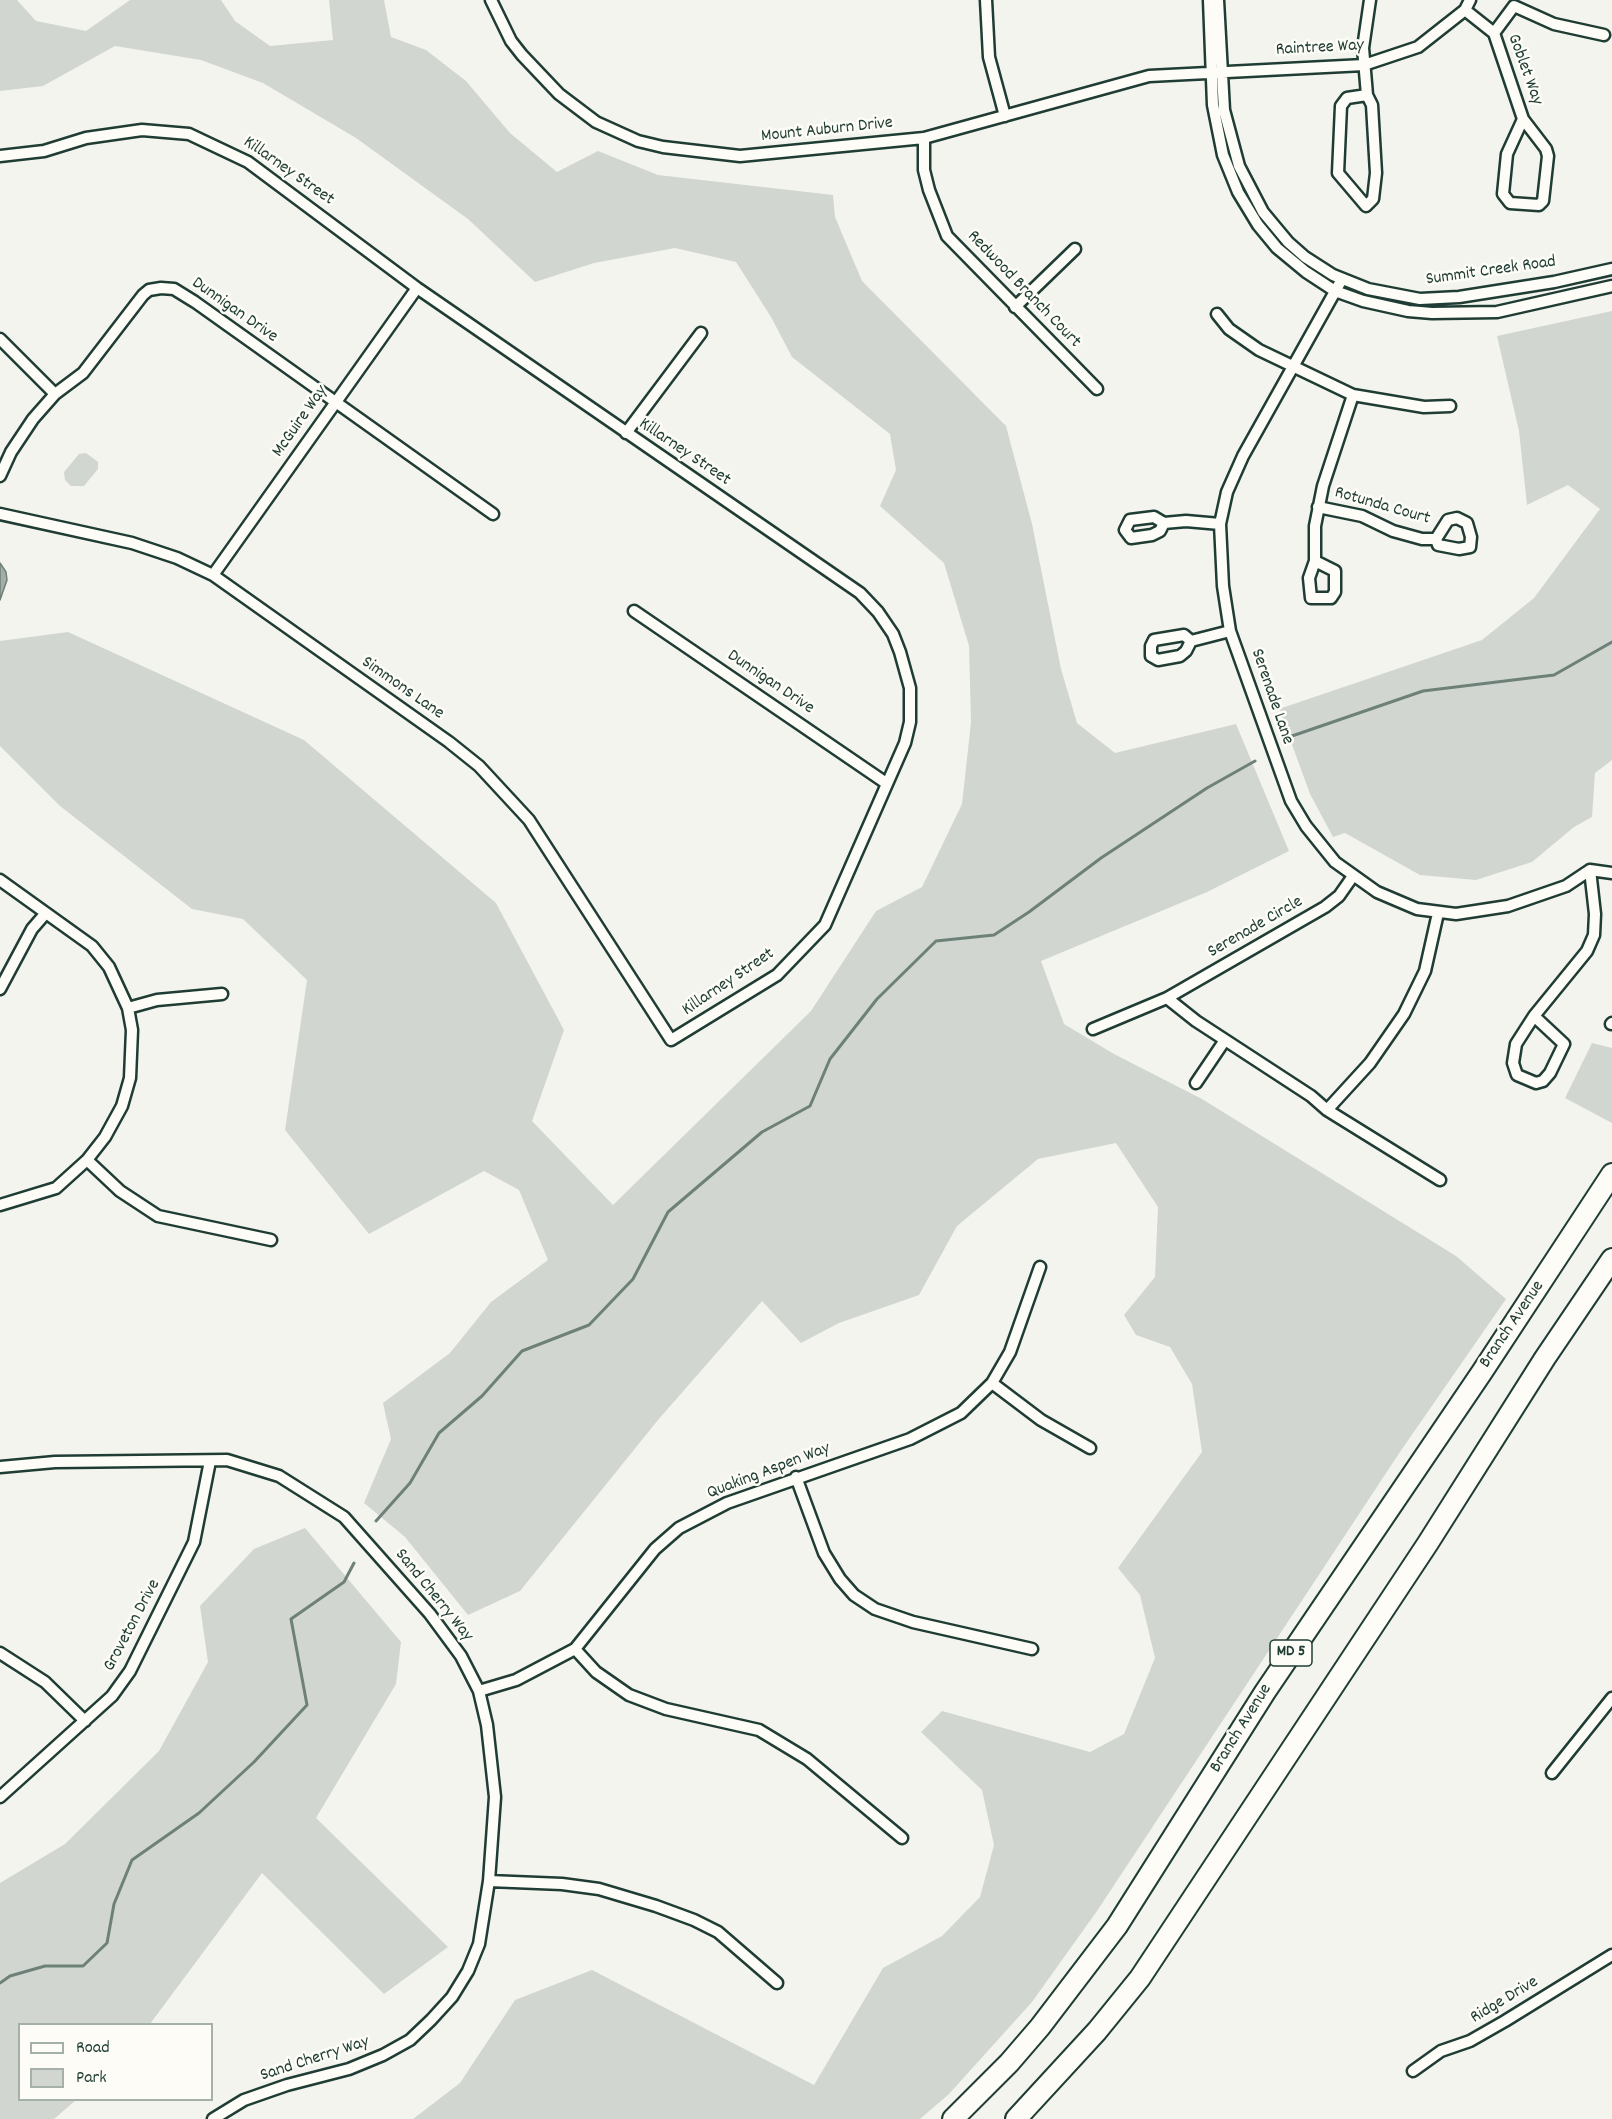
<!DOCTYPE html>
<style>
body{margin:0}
#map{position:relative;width:1612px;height:2119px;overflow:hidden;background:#f4f4ef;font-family:Dekko,sans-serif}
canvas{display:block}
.legend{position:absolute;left:18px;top:2023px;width:195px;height:78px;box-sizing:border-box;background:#fdfcf7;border:2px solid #a4b0a9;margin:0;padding:8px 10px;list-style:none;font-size:18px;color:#1f3d34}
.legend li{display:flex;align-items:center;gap:12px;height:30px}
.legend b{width:30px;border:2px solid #a4b0a9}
</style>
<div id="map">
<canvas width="1612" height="2119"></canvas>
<ul class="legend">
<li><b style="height:8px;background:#fdfcf7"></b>Road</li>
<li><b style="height:16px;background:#d1d6d1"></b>Park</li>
</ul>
</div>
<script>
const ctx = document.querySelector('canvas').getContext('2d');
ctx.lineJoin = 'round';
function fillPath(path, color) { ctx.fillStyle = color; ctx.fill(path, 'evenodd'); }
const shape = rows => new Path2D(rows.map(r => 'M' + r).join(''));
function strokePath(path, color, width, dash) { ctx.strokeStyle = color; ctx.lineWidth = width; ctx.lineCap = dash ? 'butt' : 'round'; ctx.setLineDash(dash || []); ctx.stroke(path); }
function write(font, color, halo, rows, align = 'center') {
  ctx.font = font + ' Dekko,sans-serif'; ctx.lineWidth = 5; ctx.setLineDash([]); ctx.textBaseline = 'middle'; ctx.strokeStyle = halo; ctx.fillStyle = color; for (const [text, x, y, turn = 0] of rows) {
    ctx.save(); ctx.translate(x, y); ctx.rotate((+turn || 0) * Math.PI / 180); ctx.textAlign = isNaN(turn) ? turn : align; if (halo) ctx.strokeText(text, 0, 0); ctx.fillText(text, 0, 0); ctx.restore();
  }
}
fillPath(shape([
 [0,0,17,0,36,21,86,31,130,0,221,0,235,21,270,46,333,40,329,0,384,0,391,37,426,50,466,81,510,133,557,172,598,151,658,175,833,195,835,217,862,281,1006,426,1032,524,1061,669,1077,723,1115,753,1236,724,1289,851,1207,892,1041,961,1064,1024,1114,1054,1202,1099,1456,1256,1506,1299,1400,1452,1097,1911,1032,2002,949,2094,920,2119,413,2119,460,2083,515,2000,592,1970,814,2085,883,1968,942,1936,980,1897,994,1845,982,1790,921,1732,942,1711,1090,1752,1124,1734,1155,1658,1140,1595,1118,1568,1202,1452,1192,1384,1170,1347,1136,1335,1124,1315,1155,1277,1158,1207,1116,1143,1038,1159,957,1226,919,1295,839,1323,801,1343,762,1301,658,1420,520,1591,468,1615,405,1537,364,1503,391,1439,383,1403,450,1353,491,1302,548,1260,519,1190,484,1171,369,1234,285,1130,307,980,243,919,192,909,60,806,0,746,0,641,68,632,304,740,496,903,564,1030,532,1121,613,1205,811,1011,876,911,922,887,962,804,971,722,969,646,944,563,880,506,896,470,890,434,792,357,771,317,736,262,675,248,594,263,535,282,468,219,356,138,263,83,201,60,115,46,43,86,0,91],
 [1612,311,1612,760,1595,773,1592,817,1574,827,1532,862,1476,880,1420,875,1345,833,1333,837,1310,794,1279,709,1482,640,1534,598,1600,509,1568,485,1527,505,1519,431,1497,336],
 [86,453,98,462,98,469,84,486,71,486,65,480,64,472,79,454],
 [1592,1043,1612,1048,1612,1123,1565,1098],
 [305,1528,401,1642,396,1684,316,1818,448,1947,384,1994,262,1873,150,2024,20,2024,20,2100,76,2100,54,2119,0,2119,0,1883,65,1844,159,1751,208,1662,200,1606,254,1549]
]), '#d1d6d1');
const water = shape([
 [0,563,6,572,7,580,0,600,0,563]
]);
fillPath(water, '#a3aea7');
strokePath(water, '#6e8179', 1.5);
strokePath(shape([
 [1292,736,1423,691,1554,675,1612,642],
 [376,1521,410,1483,439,1433,482,1396,522,1351,589,1325,633,1279,668,1212,762,1132,810,1106,830,1059,877,999,936,941,994,935,1029,912,1101,858,1207,788,1255,761],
 [0,1983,10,1976,45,1966,83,1966,107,1943,114,1904,132,1860,199,1813,254,1762,307,1705,291,1619,344,1582,354,1563]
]), '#6e8179', 3);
const street = shape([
 [491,0,511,41,522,55,559,94,596,122,638,141,663,147,740,156,924,138,1149,76,1364,65,1418,47,1465,10,1470,0],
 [986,0,989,57,1005,116],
 [1209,0,1213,105,1223,155,1238,192,1258,225,1277,248,1306,272,1335,291,1363,301,1408,311,1432,313,1497,312,1612,286],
 [1218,0,1224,110,1239,166,1263,212,1288,242,1305,257,1333,275,1368,289,1420,299,1459,297,1554,282,1612,269],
 [1465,10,1494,33,1523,119,1546,149,1548,156,1543,201,1539,205,1510,203,1503,194,1507,154,1523,119],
 [1494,33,1514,6,1554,24,1604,35],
 [1367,95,1347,98,1341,106,1338,173,1366,206,1373,199,1376,173,1372,105,1367,95,1363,48,1370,0],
 [924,138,924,170,929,190,947,236,1097,389],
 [0,156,44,151,86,138,142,130,189,134,248,162,417,288,860,593,878,612,893,634,900,652,910,688,910,722,905,743,825,925,777,975,671,1040,529,820,479,766,449,742,213,575,177,558,132,543,0,514],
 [1342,279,1243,456,1227,492,1220,524,1223,586,1230,631,1291,801,1306,826,1335,862,1377,892,1417,909,1456,914,1508,906,1566,886,1590,870],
 [1015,307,1075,249],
 [1217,314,1229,329,1259,350,1353,395,1424,407,1450,406],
 [0,339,55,394],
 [626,433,701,333],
 [0,476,11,452,33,419,55,394,83,373,143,295,149,290,161,288,174,289,195,302,493,514],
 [1318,507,1362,516,1393,531,1422,539,1436,539,1438,545,1459,549,1470,547,1471,537,1467,523,1457,518,1448,520,1436,539],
 [1164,523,1154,517,1130,520,1125,530,1131,538,1152,535,1160,531,1164,523,1186,521,1220,524],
 [1315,561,1335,571,1335,592,1331,598,1311,598,1309,578,1315,561,1315,526,1323,486,1353,395],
 [213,575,417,288],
 [634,611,886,783],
 [1191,641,1186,651,1180,656,1158,660,1151,656,1151,646,1154,640,1184,635,1191,641,1230,631],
 [1590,870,1612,873],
 [0,880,92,946,109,967,128,1008,132,1030,130,1078,122,1106,105,1137,87,1160,56,1188,0,1205],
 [0,989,32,929,45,914],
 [1167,998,1196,1021,1311,1096,1327,1110,1440,1180],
 [128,1008,157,1000,222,994],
 [1534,1016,1564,1044,1550,1073,1543,1081,1536,1083,1517,1075,1513,1063,1516,1044,1534,1016],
 [1534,1016,1587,951,1594,935,1595,914,1590,870],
 [1611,1024,1612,1023],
 [1093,1029,1167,998,1325,907,1339,896,1353,876],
 [1196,1083,1225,1040],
 [1327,1110,1370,1063,1404,1014,1425,971,1438,913],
 [87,1160,120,1191,158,1216,271,1240],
 [992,1383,1041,1420,1090,1448],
 [0,1467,55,1462,227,1460,279,1476,344,1517,430,1614,461,1656,479,1691,487,1725,495,1797,489,1881,479,1944,468,1971,452,1997,431,2020,410,2040,383,2055,349,2069,287,2085,244,2100,213,2119],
 [796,1477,824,1553,840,1579,854,1595,875,1609,913,1622,1032,1649],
 [575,1649,596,1672,629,1695,666,1709,759,1730,807,1759,902,1838],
 [0,1653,45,1682,85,1721],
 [479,1691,516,1680,575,1649,655,1549,679,1528,727,1503,910,1439,961,1413,992,1383,1010,1352,1040,1267],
 [1552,1773,1612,1698],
 [0,1797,112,1696,130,1671,194,1542,210,1461],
 [489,1881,562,1884,599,1889,656,1906,694,1920,718,1932,777,1983],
 [1413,2071,1441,2051,1470,2041,1505,2021,1612,1955]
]);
const highway = shape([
 [953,2119,1009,2063,1040,2027,1117,1926,1265,1692,1482,1372,1612,1174],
 [1016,2119,1097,2031,1140,1978,1428,1543,1545,1358,1612,1259]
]);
strokePath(street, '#1f3d34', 15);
strokePath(highway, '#1f3d34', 24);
strokePath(street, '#fdfcf7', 10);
strokePath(highway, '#fdfcf7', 20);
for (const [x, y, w] of [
 [1291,1653,42]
]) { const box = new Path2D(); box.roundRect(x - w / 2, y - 13, w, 26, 4.5); ctx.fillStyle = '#fdfcf7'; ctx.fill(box); strokePath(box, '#1f3d34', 1.5); }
write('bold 16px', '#1f3d34', null, [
 ["MD 5",1291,1653]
]);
write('18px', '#1f3d34', '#fdfcf7', [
 ["Raintree Way",1320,49,-3],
 ["Goblet Way",1524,70,70],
 ["Mount Auburn Drive",827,131,-6],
 ["Killarney Street",288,172,35],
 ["Summit Creek Road",1491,272,-8],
 ["Redwood Branch Court",1023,290,46],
 ["Dunnigan Drive",234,311,35],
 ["McGuire Way",301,422,-55],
 ["Killarney Street",684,453,34],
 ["Rotunda Court",1382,507,16],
 ["Dunnigan Drive",770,683,34],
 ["Simmons Lane",402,689,35],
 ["Serenade Lane",1271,697,71],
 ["Serenade Circle",1256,928,-30],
 ["Killarney Street",729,983,-34],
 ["Branch Avenue",1513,1325,-56],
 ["Quaking Aspen Way",769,1472,-21],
 ["Sand Cherry Way",433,1596,51],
 ["Groveton Drive",133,1626,-62],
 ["Branch Avenue",1242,1729,-58],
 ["Ridge Drive",1505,2001,-31],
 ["Sand Cherry Way",315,2060,-18]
]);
</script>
